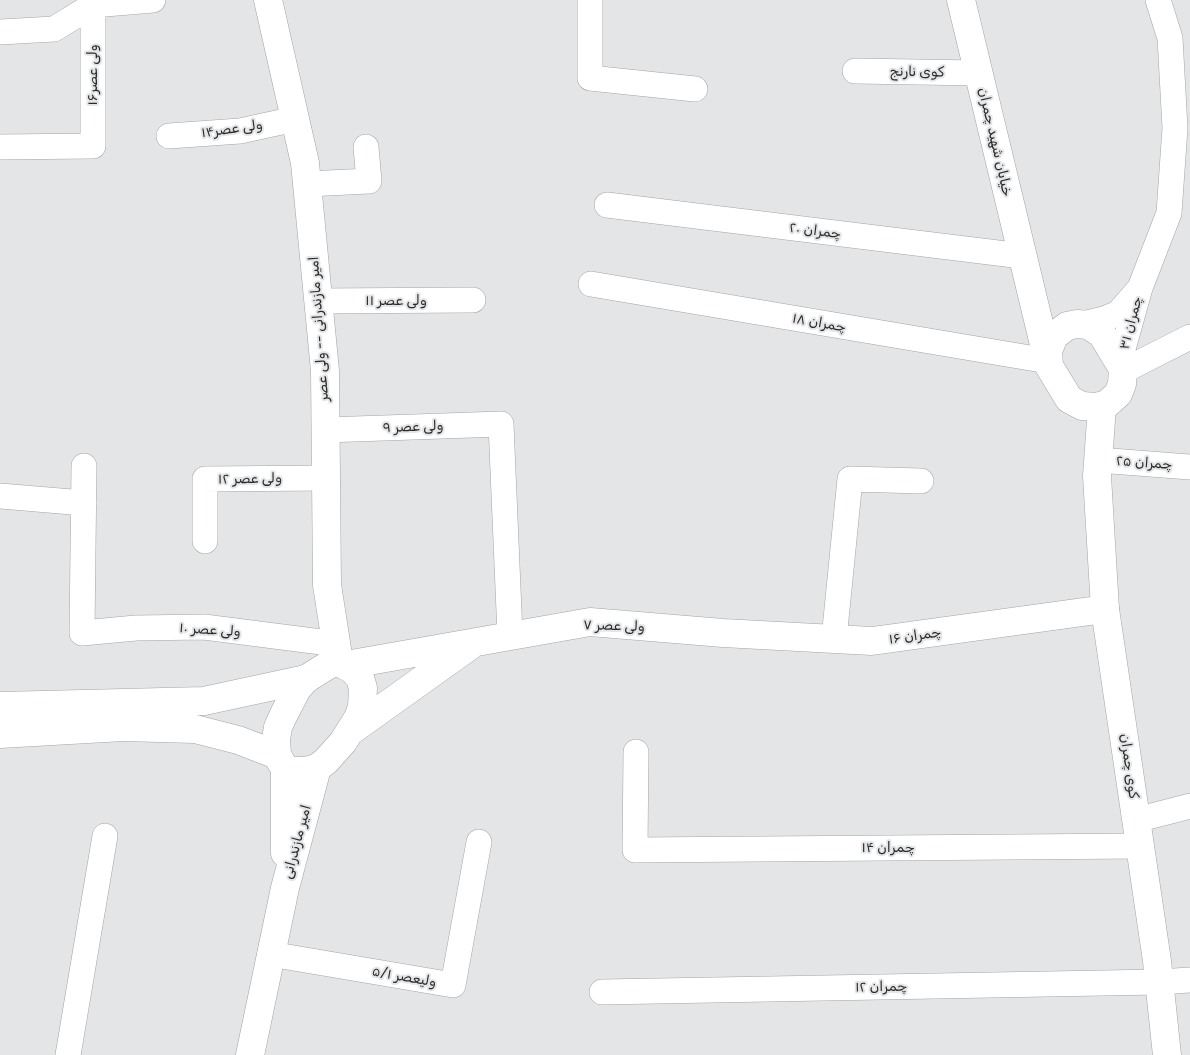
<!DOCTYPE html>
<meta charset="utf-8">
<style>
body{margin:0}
canvas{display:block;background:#e4e5e7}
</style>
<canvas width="1190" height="1055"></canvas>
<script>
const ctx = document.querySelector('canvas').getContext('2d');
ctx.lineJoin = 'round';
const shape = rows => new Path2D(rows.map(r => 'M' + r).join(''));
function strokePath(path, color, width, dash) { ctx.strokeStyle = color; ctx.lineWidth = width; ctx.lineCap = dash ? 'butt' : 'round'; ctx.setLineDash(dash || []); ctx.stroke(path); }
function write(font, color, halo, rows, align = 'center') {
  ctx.font = font + ' Rubik,"Noto Sans Arabic",sans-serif'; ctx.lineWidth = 4; ctx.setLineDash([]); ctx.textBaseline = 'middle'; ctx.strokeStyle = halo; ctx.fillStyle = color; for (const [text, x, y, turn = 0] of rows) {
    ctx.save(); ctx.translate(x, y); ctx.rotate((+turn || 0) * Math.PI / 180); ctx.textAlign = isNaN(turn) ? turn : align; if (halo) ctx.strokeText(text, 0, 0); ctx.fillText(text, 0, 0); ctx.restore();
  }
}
const minor = shape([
 [590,0,590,78,695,89],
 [0,32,54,29,93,5,153,0],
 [855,71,978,73],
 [169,136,240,131,295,119],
 [0,147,93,146,93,5],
 [307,184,369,181,366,147],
 [607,205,1022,256],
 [591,284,1048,361],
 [1140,288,1169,213,1175,128,1170,38,1158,0],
 [318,301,473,300],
 [1083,324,1104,319,1116,314,1120,311,1140,288,1123,349,1123,369],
 [1123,371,1190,337],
 [325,430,501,424,510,635],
 [1098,460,1190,467],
 [84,466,82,633,136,628,204,627,337,644],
 [0,496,84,503],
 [205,541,205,479,326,478],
 [834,639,850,479,921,481],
 [636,752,635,850,1140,846],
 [1136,820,1190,806],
 [270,954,453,985,479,842],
 [602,992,1159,982,1190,980],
 [68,1055,105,836]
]);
const tertiary = shape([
 [1105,609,1157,961,1167,1055],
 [0,706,204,701,306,679],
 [0,734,123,727,195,729,238,740,277,755],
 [285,769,285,853],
 [250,1055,285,888,317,768]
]);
const secondary = shape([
 [268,0,305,163,325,371,327,585,339,662],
 [961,0,1048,361],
 [1077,324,1088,325,1102,334,1123,369,1122,384,1118,394,1107,404,1097,407,1082,406,1069,399,1049,366,1048,351,1054,336,1067,326,1077,324],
 [339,662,353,670,360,678,363,688,362,707,358,718,343,742,326,761,317,768,305,771,291,771,285,769,277,755,276,740,278,727,284,714,297,689,306,679,330,664,339,662],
 [346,665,590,622,723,633,872,641,1105,609,1097,476,1102,406],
 [352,730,471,645]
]);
strokePath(minor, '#a3a4a6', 26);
strokePath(tertiary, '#a3a4a6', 29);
strokePath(secondary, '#a3a4a6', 29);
strokePath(minor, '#fff', 25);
strokePath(tertiary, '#fff', 28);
strokePath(secondary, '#fff', 28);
write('14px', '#2a2b2c', '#e4e5e7', [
 ["کوی نارنج",917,72,1],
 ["ولی عصر۱۶",93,75,-90],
 ["ولی عصر۱۴",232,129,-8],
 ["خیابان شهید چمران",995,142,77],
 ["چمران ۲۰",815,231,7],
 ["ولی عصر ۱۱",396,301],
 ["چمران ۱۸",819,323,10],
 ["چمران ۳۱",1131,323,-75],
 ["امیر مازندرانی -- ولی عصر",319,329,-94],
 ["ولی عصر ۹",413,427,-2],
 ["چمران ۲۵",1144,463,4],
 ["ولی عصر ۱۲",250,479,-1],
 ["ولی عصر ۷",614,626,2],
 ["ولی عصر ۱۰",210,630,4],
 ["چمران ۱۶",915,636,-8],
 ["کوی چمران",1129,766,82],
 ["امیر مازندرانی",297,842,-75],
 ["چمران ۱۴",888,848],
 ["ولیعصر ۵/۱",404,977,10],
 ["چمران ۱۲",881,987,-1]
]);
</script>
